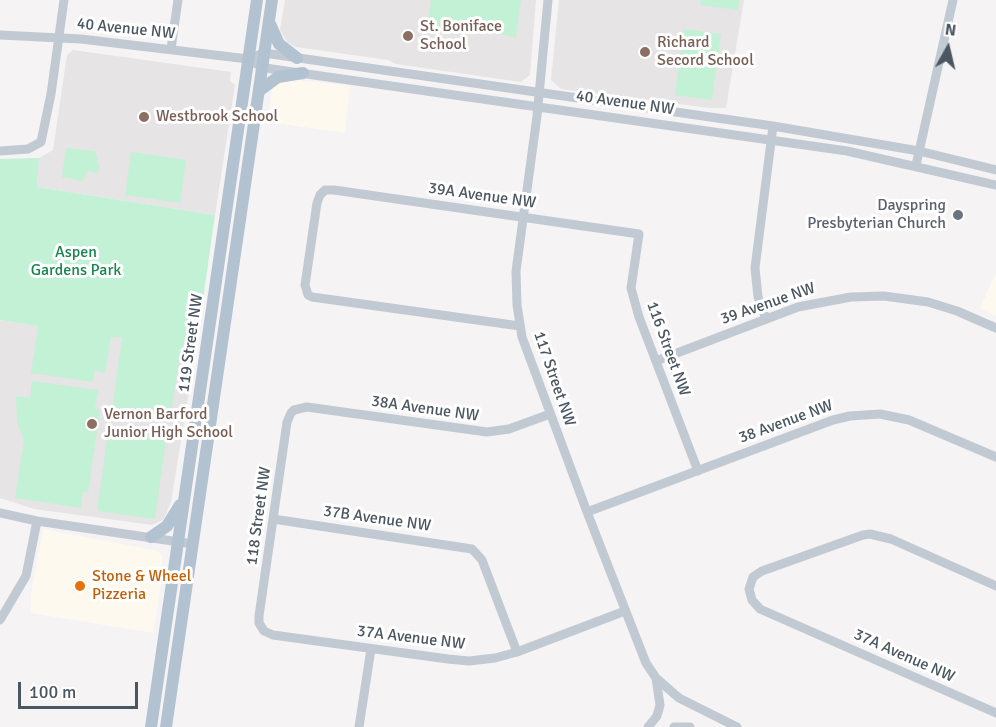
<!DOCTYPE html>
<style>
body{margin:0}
#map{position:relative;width:996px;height:727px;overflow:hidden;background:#f5f3f3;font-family:Signika,sans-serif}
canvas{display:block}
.north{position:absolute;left:918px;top:18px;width:60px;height:60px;-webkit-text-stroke:4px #fff;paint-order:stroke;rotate:8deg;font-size:16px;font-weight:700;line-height:24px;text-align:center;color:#4a5661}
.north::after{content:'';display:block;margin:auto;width:21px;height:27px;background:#4a5661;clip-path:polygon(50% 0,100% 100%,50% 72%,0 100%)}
.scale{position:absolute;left:18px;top:682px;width:120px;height:27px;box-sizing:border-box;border:3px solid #4a5661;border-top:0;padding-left:8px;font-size:18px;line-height:21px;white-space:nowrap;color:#4a5661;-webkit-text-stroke:4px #fff;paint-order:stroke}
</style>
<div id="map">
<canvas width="996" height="727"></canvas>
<div class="north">N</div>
<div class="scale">100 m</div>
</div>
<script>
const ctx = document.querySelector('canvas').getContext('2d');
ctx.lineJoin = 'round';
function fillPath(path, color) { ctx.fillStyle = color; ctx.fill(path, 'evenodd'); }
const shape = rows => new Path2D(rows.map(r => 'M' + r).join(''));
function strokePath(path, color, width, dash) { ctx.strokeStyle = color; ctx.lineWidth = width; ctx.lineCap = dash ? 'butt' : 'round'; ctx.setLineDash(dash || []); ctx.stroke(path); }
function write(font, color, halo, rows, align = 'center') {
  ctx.font = font + ' Signika,sans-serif'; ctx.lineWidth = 6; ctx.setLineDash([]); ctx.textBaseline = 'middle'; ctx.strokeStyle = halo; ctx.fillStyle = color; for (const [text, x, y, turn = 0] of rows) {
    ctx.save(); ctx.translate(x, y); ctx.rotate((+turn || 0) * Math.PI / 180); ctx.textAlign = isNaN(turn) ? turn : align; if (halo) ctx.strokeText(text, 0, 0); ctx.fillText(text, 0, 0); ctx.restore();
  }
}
fillPath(shape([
 [289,79,350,86,345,133,268,122,272,88,275,83],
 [996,273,996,316,980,308],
 [43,529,158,551,162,556,161,585,153,633,31,613,31,593]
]), '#fdf9ef');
fillPath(shape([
 [285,0,536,0,530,75,521,82,396,64,388,60,296,47,287,42,280,30],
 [559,0,744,0,726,108,710,108,561,89,551,80],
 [73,50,231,72,230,81,235,85,215,215,37,187,39,158,53,150,67,55],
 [0,320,196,349,171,502,163,520,152,525,34,509,0,498]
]), '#e6e4e5');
fillPath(shape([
 [431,0,521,0,516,37,428,24],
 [701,0,739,0,738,10,700,5],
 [684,29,721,34,712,100,675,95],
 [66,148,95,151,100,169,96,173,88,171,83,181,62,177],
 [131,152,186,160,180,203,125,195],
 [39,158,37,187,215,215,196,349,181,347,170,420,112,411,122,338,111,337,105,373,95,370,93,382,31,373,38,326,0,320,0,159],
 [32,381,98,390,95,408,100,409,88,493,83,491,81,508,15,498,24,440,17,422,16,396,30,398],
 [109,425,167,433,155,519,97,511]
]), '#c3f1d5');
strokePath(shape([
 [548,0,537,116,516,271,517,305,522,337,587,512,646,663,656,678,679,698,737,727],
 [0,35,81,39,248,59,262,67,272,69,847,151,996,185],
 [171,49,178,0],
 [248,59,264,53,773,126,919,151,996,170],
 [0,151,28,149,41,142,51,94,64,0],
 [916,165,953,0],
 [766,319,758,297,755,268,773,126],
 [520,326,312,297,308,295,305,285,317,203,320,195,325,190,334,190,639,234,631,288,639,317,698,471],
 [656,361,798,307,851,297,884,296,928,302,957,311,996,328],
 [550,414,509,429,487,432,307,407,294,410,291,413,287,422,259,616,259,623,264,631,273,635,448,659,469,661,495,658,517,652,625,611],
 [587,512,833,420,850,416,880,414,909,420,996,457],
 [0,513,37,521,193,544],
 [273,519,472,549,482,560,517,652],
 [996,586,891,539,870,534,863,535,762,571,753,577,749,589,752,600,760,609,996,713],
 [0,620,26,576,37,521],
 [359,727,371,649],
 [648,727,657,716,660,705,656,678],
 [674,727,690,727]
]), '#c1cad2', 9);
strokePath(shape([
 [270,24,279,44,297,58],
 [259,91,278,77,303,73],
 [151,537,167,526,180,505],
 [151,727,257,0],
 [166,727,272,0]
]), '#b3c2d1', 12);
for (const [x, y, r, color] of [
 [408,36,6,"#8d6e63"],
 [645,52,6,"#8d6e63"],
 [144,117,6,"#8d6e63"],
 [958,215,6,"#6b7280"],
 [92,424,6,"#8d6e63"],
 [80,586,6,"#e8710a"]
]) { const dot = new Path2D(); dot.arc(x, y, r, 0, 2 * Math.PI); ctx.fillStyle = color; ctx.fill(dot); strokePath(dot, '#fff', 2); }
write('16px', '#785e54', '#fff', [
 ["St. Boniface",420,27],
 ["School",420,45],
 ["Richard",657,43],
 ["Secord School",657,61],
 ["Westbrook School",156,117],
 ["Vernon Barford",104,415],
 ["Junior High School",104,433]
], 'left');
write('16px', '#4a5661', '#fff', [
 ["40 Avenue NW",126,29,6],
 ["40 Avenue NW",625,103,8],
 ["39A Avenue NW",482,196,8],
 ["39 Avenue NW",768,304,-19],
 ["119 Street NW",191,343,-82],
 ["116 Street NW",668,349,70],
 ["117 Street NW",554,379,71],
 ["38A Avenue NW",425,409,8],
 ["38 Avenue NW",786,422,-20],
 ["118 Street NW",259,516,-82],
 ["37B Avenue NW",377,519,8],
 ["37A Avenue NW",411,638,7],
 ["37A Avenue NW",904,656,24]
]);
write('16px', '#5b616d', '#fff', [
 ["Dayspring",946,206],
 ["Presbyterian Church",946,224]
], 'right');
write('16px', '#17864f', '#fff', [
 ["Aspen",76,253],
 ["Gardens Park",76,271]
]);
write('16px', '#c56008', '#fff', [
 ["Stone & Wheel",92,577],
 ["Pizzeria",92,595]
], 'left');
</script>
